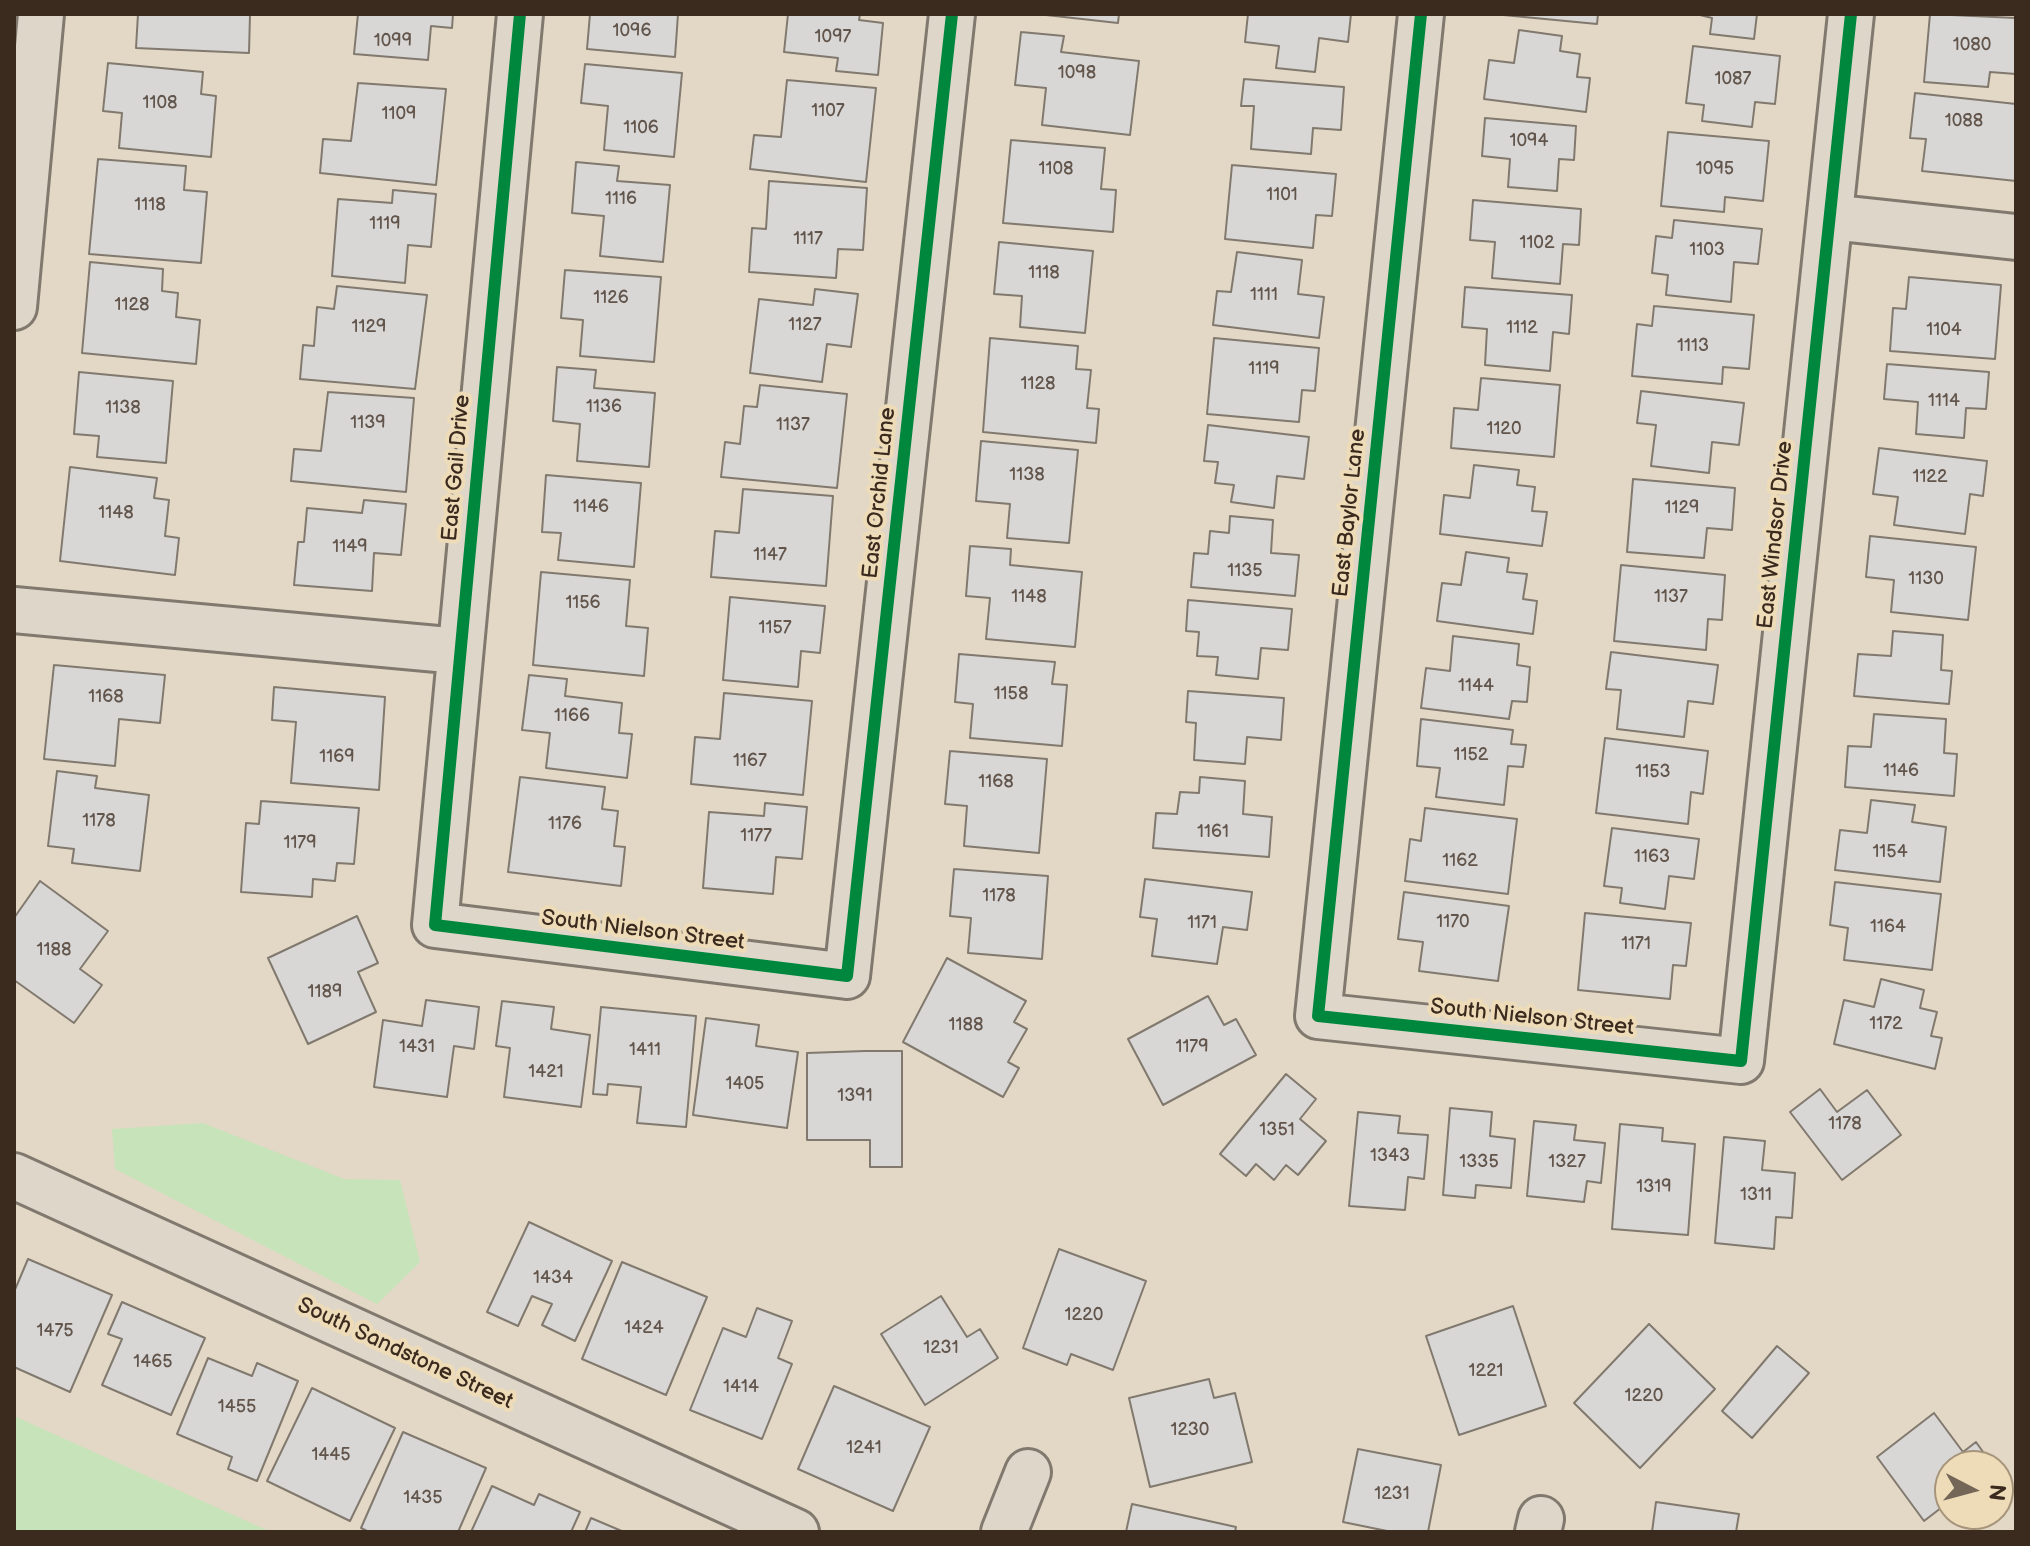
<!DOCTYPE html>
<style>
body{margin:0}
#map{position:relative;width:2030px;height:1546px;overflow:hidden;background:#e2d8c5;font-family:"Balsamiq Sans",sans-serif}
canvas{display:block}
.frame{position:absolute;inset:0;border:16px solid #3b2a1e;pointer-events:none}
.north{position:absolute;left:1934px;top:1450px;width:80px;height:80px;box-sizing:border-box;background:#eedcb9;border:2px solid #a6957b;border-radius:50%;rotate:96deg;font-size:22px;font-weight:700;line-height:32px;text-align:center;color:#3b2a1e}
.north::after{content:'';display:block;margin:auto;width:28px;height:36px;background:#756758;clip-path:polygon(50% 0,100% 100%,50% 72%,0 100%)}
</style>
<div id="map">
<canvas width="2030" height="1546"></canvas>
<div class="frame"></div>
<div class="north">N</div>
</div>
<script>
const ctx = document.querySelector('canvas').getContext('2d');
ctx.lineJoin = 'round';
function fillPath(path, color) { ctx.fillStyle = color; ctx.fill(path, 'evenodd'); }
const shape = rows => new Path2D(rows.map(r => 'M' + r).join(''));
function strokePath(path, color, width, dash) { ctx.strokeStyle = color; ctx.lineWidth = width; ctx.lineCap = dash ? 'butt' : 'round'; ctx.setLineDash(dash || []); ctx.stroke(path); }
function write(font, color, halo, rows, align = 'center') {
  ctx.font = font + ' "Balsamiq Sans",sans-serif'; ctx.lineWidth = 8; ctx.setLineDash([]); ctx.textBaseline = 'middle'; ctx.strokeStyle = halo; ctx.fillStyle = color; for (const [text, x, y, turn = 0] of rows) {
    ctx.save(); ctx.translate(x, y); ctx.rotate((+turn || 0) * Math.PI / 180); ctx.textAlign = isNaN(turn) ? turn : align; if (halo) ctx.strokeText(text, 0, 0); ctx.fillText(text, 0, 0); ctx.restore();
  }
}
fillPath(shape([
 [203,1123,344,1179,400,1180,420,1262,377,1304,115,1169,112,1129],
 [14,1416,271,1532,14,1532]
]), '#c7e3ba');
const building = shape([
 [138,14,250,14,249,53,136,48,138,14],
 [358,14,453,14,452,28,431,26,428,60,354,54,358,14],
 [590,14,678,14,675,57,587,49,590,14],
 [788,14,860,14,859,20,883,23,878,75,836,71,838,58,784,52,788,14],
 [1037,14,1119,14,1118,23,1037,14],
 [1248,14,1351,14,1348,42,1319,38,1315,72,1276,68,1279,46,1245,42,1248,14],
 [1493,14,1598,14,1597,24,1493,14],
 [1696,14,1757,14,1754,39,1710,34,1712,18,1696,14],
 [1930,14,2016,18,2016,74,1990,72,1988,87,1924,82,1930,14],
 [1519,30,1562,36,1560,51,1580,54,1577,77,1590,78,1586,112,1484,99,1489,60,1514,63,1519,30],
 [1021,32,1064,36,1061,52,1139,61,1130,135,1042,125,1046,88,1015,85,1021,32],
 [1693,46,1780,56,1775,104,1755,102,1752,127,1702,121,1704,105,1686,103,1693,46],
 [108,63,203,72,201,94,216,96,211,157,119,148,122,113,103,111,108,63],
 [585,64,682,73,674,157,604,150,608,106,581,103,585,64],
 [1244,79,1344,87,1341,130,1313,128,1311,154,1251,149,1254,106,1241,106,1244,79],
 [787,80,876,88,866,182,750,169,754,135,781,137,787,80],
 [358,83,446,89,436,185,320,173,323,139,351,141,358,83],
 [1915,93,2016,104,2016,181,1922,171,1926,139,1910,138,1915,93],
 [1485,118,1576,126,1574,160,1559,159,1557,191,1508,187,1510,159,1482,156,1485,118],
 [1668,132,1769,141,1763,201,1725,197,1724,212,1661,206,1668,132],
 [1011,140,1105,148,1101,189,1116,190,1113,232,1003,223,1011,140],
 [98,159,186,166,184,190,207,192,201,263,89,254,98,159],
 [576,162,619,166,617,181,670,185,663,262,600,256,604,216,572,213,576,162],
 [1232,165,1336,174,1332,216,1316,215,1313,248,1225,239,1232,165],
 [769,181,867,188,863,250,838,249,836,278,749,272,752,228,766,229,769,181],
 [393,190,436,194,431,247,408,245,405,283,332,276,338,199,392,203,393,190],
 [1473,200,1581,209,1579,245,1563,244,1560,284,1492,278,1495,242,1470,240,1473,200],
 [1674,220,1762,229,1758,264,1734,262,1731,302,1666,295,1668,275,1652,273,1656,236,1672,238,1674,220],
 [999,242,1093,251,1085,333,1020,327,1022,296,994,294,999,242],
 [1237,252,1302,260,1298,294,1324,297,1319,338,1213,325,1217,291,1231,292,1237,252],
 [90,262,163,269,162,291,178,293,176,317,200,320,196,364,82,353,90,262],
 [565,270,661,277,654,362,580,356,583,320,561,318,565,270],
 [1909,277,2001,285,1995,359,1890,351,1893,308,1906,309,1909,277],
 [337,286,427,295,415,389,300,379,303,345,314,346,317,307,334,309,337,286],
 [1465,287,1572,295,1569,334,1553,332,1550,371,1485,365,1487,329,1462,327,1465,287],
 [815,289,858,294,851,347,827,344,822,382,750,373,759,299,813,305,815,289],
 [1654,306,1754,315,1749,369,1723,367,1722,384,1632,376,1637,324,1652,326,1654,306],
 [990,338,1078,346,1076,369,1091,370,1087,408,1099,409,1096,443,983,432,990,338],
 [1214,338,1319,348,1315,391,1302,390,1299,422,1207,414,1214,338],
 [1887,364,1989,372,1986,409,1966,408,1964,438,1916,434,1918,402,1884,399,1887,364],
 [557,367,596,370,594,388,655,393,649,467,577,461,580,424,553,421,557,367],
 [79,372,173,381,166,463,97,457,99,436,74,434,79,372],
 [1481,378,1560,385,1554,457,1451,448,1454,408,1478,410,1481,378],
 [760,385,847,394,837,488,721,477,725,442,740,444,744,406,757,407,760,385],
 [1641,391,1744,403,1739,445,1712,442,1709,473,1651,466,1656,425,1637,423,1641,391],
 [328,392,414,398,406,492,291,481,294,449,321,451,328,392],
 [1208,425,1309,437,1304,479,1277,476,1274,508,1231,502,1234,485,1215,483,1218,462,1204,461,1208,425],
 [981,441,1078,450,1069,543,1007,538,1010,504,976,501,981,441],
 [1879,448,1987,461,1983,496,1970,494,1965,534,1894,525,1898,497,1873,494,1879,448],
 [1474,465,1519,470,1517,485,1535,487,1532,511,1547,512,1542,546,1440,534,1444,495,1470,498,1474,465],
 [70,467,157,478,154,498,169,500,165,536,179,538,175,575,60,561,70,467],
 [546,475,641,483,634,567,558,560,561,533,542,532,546,475],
 [1633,479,1735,488,1732,530,1707,528,1704,558,1627,552,1633,479],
 [743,489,833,496,826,586,711,577,715,531,739,533,743,489],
 [364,500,406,504,401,555,374,553,372,591,294,585,298,542,304,542,307,508,362,513,364,500],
 [1230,516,1273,520,1271,553,1299,555,1295,596,1191,587,1194,553,1208,554,1210,531,1229,533,1230,516],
 [1870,536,1976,547,1968,620,1891,612,1894,580,1866,577,1870,536],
 [970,546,1011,549,1010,565,1082,572,1075,647,986,639,990,598,966,596,970,546],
 [1466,552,1509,558,1507,572,1527,574,1523,599,1537,601,1533,634,1437,621,1442,583,1461,585,1466,552],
 [1621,565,1725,575,1722,620,1708,619,1706,650,1614,641,1621,565],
 [541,572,630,580,626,626,648,628,644,676,533,665,541,572],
 [730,597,825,606,820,653,801,651,798,687,723,680,730,597],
 [1188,600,1292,609,1288,650,1261,648,1258,679,1216,675,1218,657,1197,656,1199,632,1186,631,1188,600],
 [1893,631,1943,635,1941,670,1952,671,1949,704,1854,696,1858,654,1891,656,1893,631],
 [1453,636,1519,644,1517,665,1530,667,1527,702,1512,701,1509,719,1421,708,1426,668,1450,671,1453,636],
 [1611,652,1718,665,1713,704,1688,701,1684,737,1617,729,1621,690,1606,689,1611,652],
 [959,654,1055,662,1052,684,1067,685,1062,746,970,738,973,704,955,702,959,654],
 [54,665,165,675,160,723,119,719,115,766,44,759,54,665],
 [529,675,567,679,565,696,622,703,619,733,632,734,627,778,546,768,550,733,522,730,529,675],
 [274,687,385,697,379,790,291,783,296,722,272,720,274,687],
 [1188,691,1284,698,1281,740,1247,737,1245,764,1194,760,1196,723,1186,722,1188,691],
 [724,693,812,701,803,795,691,784,695,737,720,739,724,693],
 [1874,714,1946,719,1944,753,1957,754,1954,796,1845,787,1848,746,1871,747,1874,714],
 [1421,719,1513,730,1511,744,1526,745,1523,767,1508,766,1504,805,1436,797,1440,768,1417,766,1421,719],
 [1605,738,1708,751,1703,794,1691,792,1688,824,1596,813,1605,738],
 [950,751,1047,759,1039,853,964,846,967,806,945,804,950,751],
 [57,771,97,776,95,788,149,795,140,871,72,863,74,849,48,846,57,771],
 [520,777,605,787,602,809,618,811,614,846,625,847,621,886,508,872,520,777],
 [1200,777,1245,781,1243,814,1272,817,1269,857,1153,848,1156,813,1177,814,1180,792,1199,793,1200,777],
 [1871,800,1915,805,1912,822,1946,827,1940,882,1835,870,1840,830,1867,833,1871,800],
 [261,801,359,808,354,864,337,863,335,881,313,879,312,897,241,892,246,823,259,824,261,801],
 [765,803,807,807,802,859,776,857,773,894,703,888,709,812,764,816,765,803],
 [1425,808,1517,819,1508,894,1405,881,1410,839,1421,841,1425,808],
 [1612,828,1699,839,1694,879,1669,876,1665,909,1620,903,1622,888,1604,886,1612,828],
 [954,869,1048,876,1042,959,968,953,971,918,950,916,954,869],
 [1145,879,1252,892,1247,930,1223,927,1217,964,1152,956,1157,919,1140,917,1145,879],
 [40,881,108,931,80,969,102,985,74,1023,14,980,14,918,40,881],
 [1835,882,1941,894,1932,970,1844,960,1848,928,1830,925,1835,882],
 [1404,892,1509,906,1498,981,1419,971,1423,942,1398,939,1404,892],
 [1585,913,1691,923,1686,966,1673,965,1670,999,1578,990,1585,913],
 [357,916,378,963,358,972,376,1012,308,1044,268,958,357,916],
 [947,958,1026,1001,1014,1022,1027,1029,1008,1062,1019,1068,1003,1097,903,1042,947,958],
 [1881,979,1924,990,1920,1008,1937,1012,1931,1036,1942,1038,1935,1069,1834,1044,1844,1000,1874,1007,1881,979],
 [1208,996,1224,1025,1236,1019,1256,1055,1163,1105,1128,1039,1208,996],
 [426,1000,479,1007,474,1049,454,1046,447,1097,374,1087,383,1020,422,1026,426,1000],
 [502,1001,554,1007,551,1029,590,1035,581,1107,504,1097,510,1048,496,1046,502,1001],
 [601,1007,696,1016,686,1127,637,1123,641,1087,608,1084,607,1095,593,1094,601,1007],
 [706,1018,759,1025,756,1046,798,1052,787,1128,693,1115,706,1018],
 [865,1051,902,1051,902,1167,870,1167,870,1140,807,1140,807,1053,865,1051],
 [1286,1074,1316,1099,1300,1119,1326,1141,1298,1175,1286,1165,1274,1180,1256,1164,1246,1176,1220,1154,1286,1074],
 [1820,1089,1837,1112,1867,1090,1901,1135,1842,1180,1790,1112,1820,1089],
 [1450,1108,1492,1112,1490,1136,1515,1139,1511,1188,1476,1185,1475,1198,1443,1195,1450,1108],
 [1358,1112,1400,1116,1398,1133,1428,1135,1424,1179,1408,1177,1405,1210,1349,1206,1358,1112],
 [1534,1121,1576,1125,1574,1140,1605,1143,1601,1183,1587,1181,1584,1202,1527,1196,1534,1121],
 [1620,1124,1663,1128,1662,1141,1695,1144,1688,1235,1612,1229,1620,1124],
 [1724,1137,1765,1141,1762,1170,1795,1173,1792,1218,1776,1217,1774,1249,1715,1243,1724,1137],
 [529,1222,612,1261,575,1341,542,1325,552,1304,532,1296,518,1326,487,1312,529,1222],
 [1059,1249,1146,1281,1113,1370,1071,1354,1067,1365,1023,1348,1059,1249],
 [28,1259,112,1295,70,1392,14,1367,14,1292,28,1259],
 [622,1262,707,1297,666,1395,582,1359,622,1262],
 [941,1296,967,1337,980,1329,998,1358,925,1405,881,1334,941,1296],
 [122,1302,205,1338,171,1415,102,1385,122,1339,108,1334,122,1302],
 [1513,1306,1546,1406,1459,1435,1426,1336,1513,1306],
 [757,1308,792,1321,778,1358,792,1364,762,1439,690,1410,723,1328,746,1337,757,1308],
 [1649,1324,1715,1389,1640,1468,1574,1403,1649,1324],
 [1777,1346,1809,1373,1752,1438,1722,1411,1777,1346],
 [208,1358,252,1376,257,1363,298,1381,257,1481,228,1469,232,1457,177,1434,208,1358],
 [1209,1379,1214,1398,1235,1393,1252,1462,1150,1487,1129,1398,1209,1379],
 [834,1386,930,1427,893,1511,798,1469,834,1386],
 [312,1388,395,1428,350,1521,267,1481,312,1388],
 [1934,1413,1963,1452,1976,1442,1993,1466,1950,1466,1950,1501,1924,1521,1877,1457,1934,1413],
 [403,1432,486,1468,458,1532,369,1532,361,1528,403,1432],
 [1358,1449,1441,1465,1428,1532,1392,1532,1343,1522,1358,1449],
 [492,1486,534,1505,539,1494,580,1512,571,1532,471,1532,492,1486],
 [1656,1502,1739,1514,1736,1532,1652,1532,1656,1502],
 [1132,1504,1236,1527,1235,1532,1126,1532,1132,1504],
 [591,1518,624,1532,585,1532,591,1518]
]);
fillPath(building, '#d8d7d6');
strokePath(building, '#81796e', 2);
const minor = shape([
 [520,14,435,925,847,976,952,14],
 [1421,14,1318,1016,1741,1061,1851,14],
 [1830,217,2016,237],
 [14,307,41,14],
 [14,610,459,651],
 [14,1176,796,1532],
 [1004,1532,1028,1472],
 [1538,1532,1541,1519]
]);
strokePath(minor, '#81796e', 50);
strokePath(minor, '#ded6c9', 44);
strokePath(shape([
 [520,14,435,925,847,976,952,14],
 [1421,14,1318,1016,1741,1061,1851,14]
]), '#00873e', 12);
write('18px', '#62554c', null, [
 ["1096",632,31],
 ["1097",833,37],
 ["1099",393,41],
 ["1080",1972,45],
 ["1098",1077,73],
 ["1087",1733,79],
 ["1108",160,103],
 ["1107",828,111],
 ["1109",399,114],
 ["1088",1964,121],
 ["1106",641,128],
 ["1094",1529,141],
 ["1108",1056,169],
 ["1095",1715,169],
 ["1101",1282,195],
 ["1116",621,199],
 ["1118",150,205],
 ["1119",385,224],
 ["1117",808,239],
 ["1102",1537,243],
 ["1103",1707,250],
 ["1118",1044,273],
 ["1111",1264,295],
 ["1126",611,298],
 ["1128",132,305],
 ["1127",805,325],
 ["1129",369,327],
 ["1112",1522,328],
 ["1104",1944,330],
 ["1113",1693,346],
 ["1119",1264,369],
 ["1128",1038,384],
 ["1114",1944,401],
 ["1136",604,407],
 ["1138",123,408],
 ["1139",368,423],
 ["1137",793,425],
 ["1120",1504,429],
 ["1138",1027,475],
 ["1122",1930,477],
 ["1146",591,507],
 ["1129",1682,508],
 ["1148",116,513],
 ["1149",350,547],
 ["1147",770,555],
 ["1135",1245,571],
 ["1130",1926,579],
 ["1148",1029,597],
 ["1137",1671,597],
 ["1156",583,603],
 ["1157",775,628],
 ["1144",1476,686],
 ["1158",1011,694],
 ["1168",106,697],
 ["1166",572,716],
 ["1152",1471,755],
 ["1169",337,757],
 ["1167",750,761],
 ["1146",1901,771],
 ["1153",1653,772],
 ["1168",996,782],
 ["1178",99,821],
 ["1176",565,824],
 ["1161",1213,832],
 ["1177",756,836],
 ["1179",300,843],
 ["1154",1890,852],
 ["1163",1652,857],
 ["1162",1460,861],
 ["1178",999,896],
 ["1170",1453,922],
 ["1171",1202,923],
 ["1164",1888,927],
 ["1171",1636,944],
 ["1188",54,950],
 ["1189",325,992],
 ["1172",1886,1024],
 ["1188",966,1025],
 ["1431",417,1047],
 ["1179",1192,1047],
 ["1411",645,1050],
 ["1421",546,1072],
 ["1405",745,1084],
 ["1391",855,1096],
 ["1178",1845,1124],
 ["1351",1277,1130],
 ["1343",1390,1156],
 ["1335",1479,1162],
 ["1327",1567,1162],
 ["1319",1654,1187],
 ["1311",1756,1195],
 ["1434",553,1278],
 ["1220",1084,1315],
 ["1424",644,1328],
 ["1475",55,1331],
 ["1231",941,1348],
 ["1465",153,1362],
 ["1221",1486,1371],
 ["1414",741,1387],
 ["1220",1644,1396],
 ["1455",237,1407],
 ["1230",1190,1430],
 ["1241",864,1448],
 ["1445",331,1455],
 ["1231",1392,1494],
 ["1435",423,1498]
]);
write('22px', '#3b2a1e', '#eedcb9', [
 ["East Gail Drive",457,468,-85],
 ["East Orchid Lane",880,493,-84],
 ["East Baylor Lane",1350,513,-84],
 ["East Windsor Drive",1776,535,-84],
 ["South Nielson Street",643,931,7],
 ["South Nielson Street",1532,1018,6],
 ["South Sandstone Street",405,1354,25]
]);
</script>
